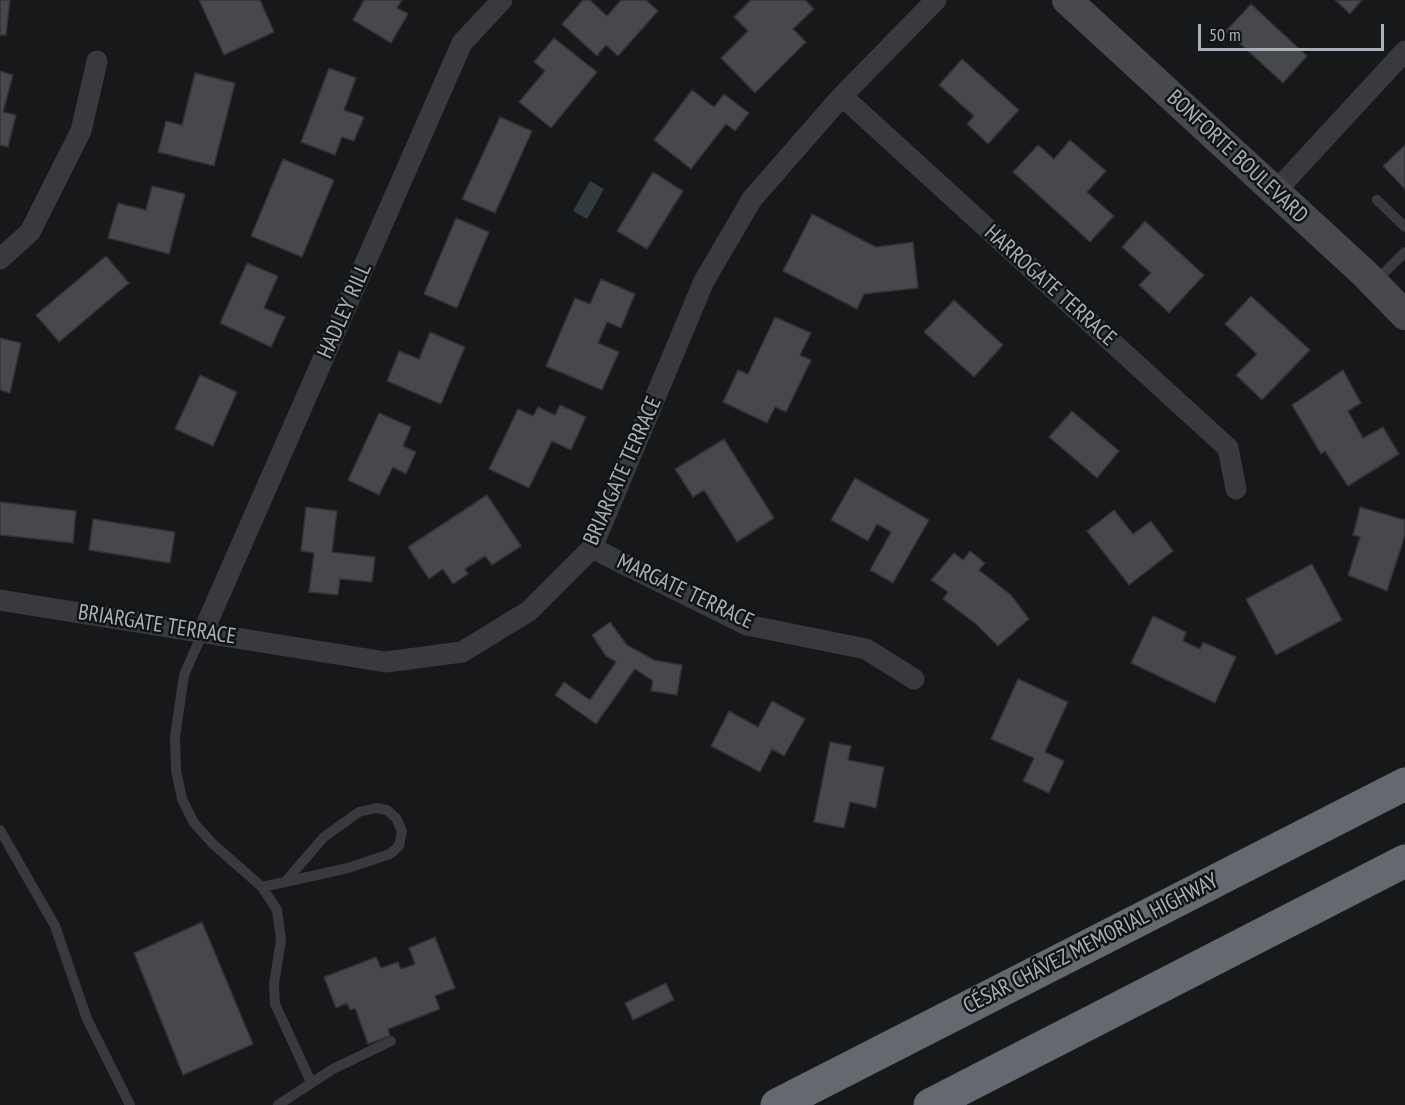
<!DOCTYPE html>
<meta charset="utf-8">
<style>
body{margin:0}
#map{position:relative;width:1405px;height:1105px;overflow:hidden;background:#171819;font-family:"PT Sans Narrow",sans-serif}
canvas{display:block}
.scale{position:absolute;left:1198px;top:24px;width:186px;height:27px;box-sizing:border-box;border:3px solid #aab0b9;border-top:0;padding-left:8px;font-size:18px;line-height:21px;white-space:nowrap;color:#aab0b9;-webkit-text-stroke:4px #121314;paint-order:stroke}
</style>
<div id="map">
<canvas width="1405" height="1105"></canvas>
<div class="scale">50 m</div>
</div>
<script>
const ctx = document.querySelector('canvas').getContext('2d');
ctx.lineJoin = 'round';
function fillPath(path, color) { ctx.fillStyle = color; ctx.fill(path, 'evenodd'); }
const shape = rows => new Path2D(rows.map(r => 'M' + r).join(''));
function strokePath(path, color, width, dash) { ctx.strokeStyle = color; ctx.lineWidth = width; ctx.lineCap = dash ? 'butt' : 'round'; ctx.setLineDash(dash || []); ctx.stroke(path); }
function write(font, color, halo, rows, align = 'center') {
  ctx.font = font + ' "PT Sans Narrow",sans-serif'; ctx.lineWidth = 5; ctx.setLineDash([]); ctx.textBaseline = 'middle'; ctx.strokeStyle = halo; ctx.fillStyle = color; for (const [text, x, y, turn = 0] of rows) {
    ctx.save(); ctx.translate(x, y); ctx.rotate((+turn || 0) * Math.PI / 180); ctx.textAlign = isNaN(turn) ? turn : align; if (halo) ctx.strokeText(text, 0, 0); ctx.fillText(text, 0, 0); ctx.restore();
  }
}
fillPath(shape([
 [590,181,604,189,587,219,573,211]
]), '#303a3f');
const building = shape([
 [0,0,10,0,6,35,0,35,0,0],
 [199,0,260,0,274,32,224,55,199,0],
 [364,0,402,0,397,8,408,14,391,43,353,20,364,0],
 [583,0,590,0,607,16,621,0,646,0,658,11,618,56,606,45,597,56,562,24,583,0],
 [751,0,805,0,814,9,793,29,806,42,755,93,721,58,748,31,734,17,751,0],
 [1335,0,1362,0,1350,14,1335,0],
 [1251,4,1307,56,1283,83,1226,31,1251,4],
 [554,38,597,72,551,128,519,102,545,71,534,62,554,38],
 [962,59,1019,110,988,144,967,124,974,116,939,85,962,59],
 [329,68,356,78,344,110,364,117,354,141,342,137,335,155,301,142,329,68],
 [0,71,13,75,3,112,16,115,8,147,0,145,0,71],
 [195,73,235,83,214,166,158,152,166,121,182,125,195,73],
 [692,90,714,107,724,94,749,113,735,131,726,124,691,169,654,140,692,90],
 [500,117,532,131,495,213,462,199,500,117],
 [1070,140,1106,171,1087,192,1114,216,1090,242,1013,172,1038,145,1054,159,1070,140],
 [1405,145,1405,189,1383,166,1405,145],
 [283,159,334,180,302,257,251,236,283,159],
 [653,172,683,191,647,249,617,231,653,172],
 [152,186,185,194,169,254,108,238,118,203,146,210,152,186],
 [812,214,876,247,913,242,918,288,864,294,857,309,783,271,812,214],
 [456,218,489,232,457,308,424,294,456,218],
 [1145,221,1204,275,1169,313,1139,285,1151,273,1122,247,1145,221],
 [106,256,129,283,59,342,36,315,106,256],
 [247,263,278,276,264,308,285,317,271,347,220,323,247,263],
 [601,279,635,294,621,328,607,322,598,343,619,352,602,390,546,366,575,298,590,304,601,279],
 [1251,296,1310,350,1262,400,1236,375,1257,354,1225,324,1251,296],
 [954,300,1003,345,974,377,924,332,954,300],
 [775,317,811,333,800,355,811,360,786,412,775,407,767,423,723,402,738,370,748,374,775,317],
 [430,332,465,347,441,404,387,381,399,351,419,359,430,332],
 [0,338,21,343,10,393,0,390,0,338],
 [1343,370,1361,403,1348,411,1363,438,1383,427,1399,454,1348,486,1325,451,1321,454,1292,405,1343,370],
 [200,375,237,392,213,446,175,429,200,375],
 [560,405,586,417,571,450,552,441,529,488,489,469,518,409,533,416,538,407,555,415,560,405],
 [1072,411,1119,451,1097,478,1049,437,1072,411],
 [379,413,411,427,403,446,416,452,406,474,393,467,379,495,348,480,379,413],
 [724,439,774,518,737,542,704,490,693,497,675,469,724,439],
 [855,478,929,520,893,583,870,570,891,532,877,524,868,541,831,520,855,478],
 [487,495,521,546,492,565,485,556,465,569,468,574,453,584,443,569,429,579,408,547,487,495],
 [0,502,76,511,73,543,0,535,0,502],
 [306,507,337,511,332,552,375,557,372,582,340,579,338,595,309,592,314,553,301,551,306,507],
 [1360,507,1405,520,1405,535,1387,591,1348,575,1360,537,1353,535,1360,507],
 [1114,510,1133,534,1151,521,1173,551,1129,585,1087,531,1114,510],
 [93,519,175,532,170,563,89,550,93,519],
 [970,551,985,563,979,570,1011,595,1029,619,998,646,976,624,943,599,948,592,931,580,954,553,963,560,970,551],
 [1312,564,1342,620,1276,655,1246,599,1312,564],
 [1153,616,1186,632,1183,641,1200,649,1203,642,1236,657,1215,703,1131,663,1153,616],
 [610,622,627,645,654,660,682,665,677,695,651,691,653,681,635,669,596,724,555,695,564,682,590,700,616,662,606,656,592,635,610,622],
 [1018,679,1068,702,1045,752,1064,761,1049,793,1023,781,1034,758,991,739,1018,679],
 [772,701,805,719,784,756,772,749,760,772,711,746,729,711,758,727,772,701],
 [830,742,851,746,848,760,884,767,876,808,850,802,844,828,814,822,830,742],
 [202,922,253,1044,183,1075,134,953,202,922],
 [435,937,455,988,435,996,440,1009,388,1029,390,1036,368,1044,355,1008,350,1010,347,1003,336,1008,324,977,376,957,381,968,398,962,401,969,415,964,409,948,435,937],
 [666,983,674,1000,633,1020,625,1003,666,983]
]);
fillPath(building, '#46484c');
strokePath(building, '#323235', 1.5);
strokePath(shape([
 [1377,200,1405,227],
 [1376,281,1405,252],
 [203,632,184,675,175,737,176,770,182,799,194,823,213,844,262,887,285,882,348,868,390,854,399,846,402,831,396,818,387,810,376,808,359,812,324,837,285,882],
 [0,830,55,926,87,1019,130,1105],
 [262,887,277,910,281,940,274,984,275,1004,311,1082],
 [278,1105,333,1069,391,1041]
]), '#393a3e', 10);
strokePath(shape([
 [842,96,1228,448,1236,489],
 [1275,192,1405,51],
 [0,259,30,232,81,131,97,61],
 [592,548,747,625,866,649,914,679],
 [0,600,386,662,462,652,529,611,592,548,704,281,752,199,842,96,936,0],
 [203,632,462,43,502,0]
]), '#393a3e', 21);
strokePath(shape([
 [1067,0,1365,274,1405,315]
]), '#47494e', 30);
strokePath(shape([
 [777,1105,1405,784],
 [930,1105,1405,861]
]), '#65696f', 33);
write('22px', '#aab0b9', '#121314', [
 ["BONFORTE BOULEVARD",1237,157,43],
 ["HARROGATE TERRACE",1050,286,42],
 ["HADLEY RILL",345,311,-66],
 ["BRIARGATE TERRACE",623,471,-66],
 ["MARGATE TERRACE",685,592,25],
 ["BRIARGATE TERRACE",157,625,9],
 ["CÉSAR CHÁVEZ MEMORIAL HIGHWAY",1091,944,-27]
]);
</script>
